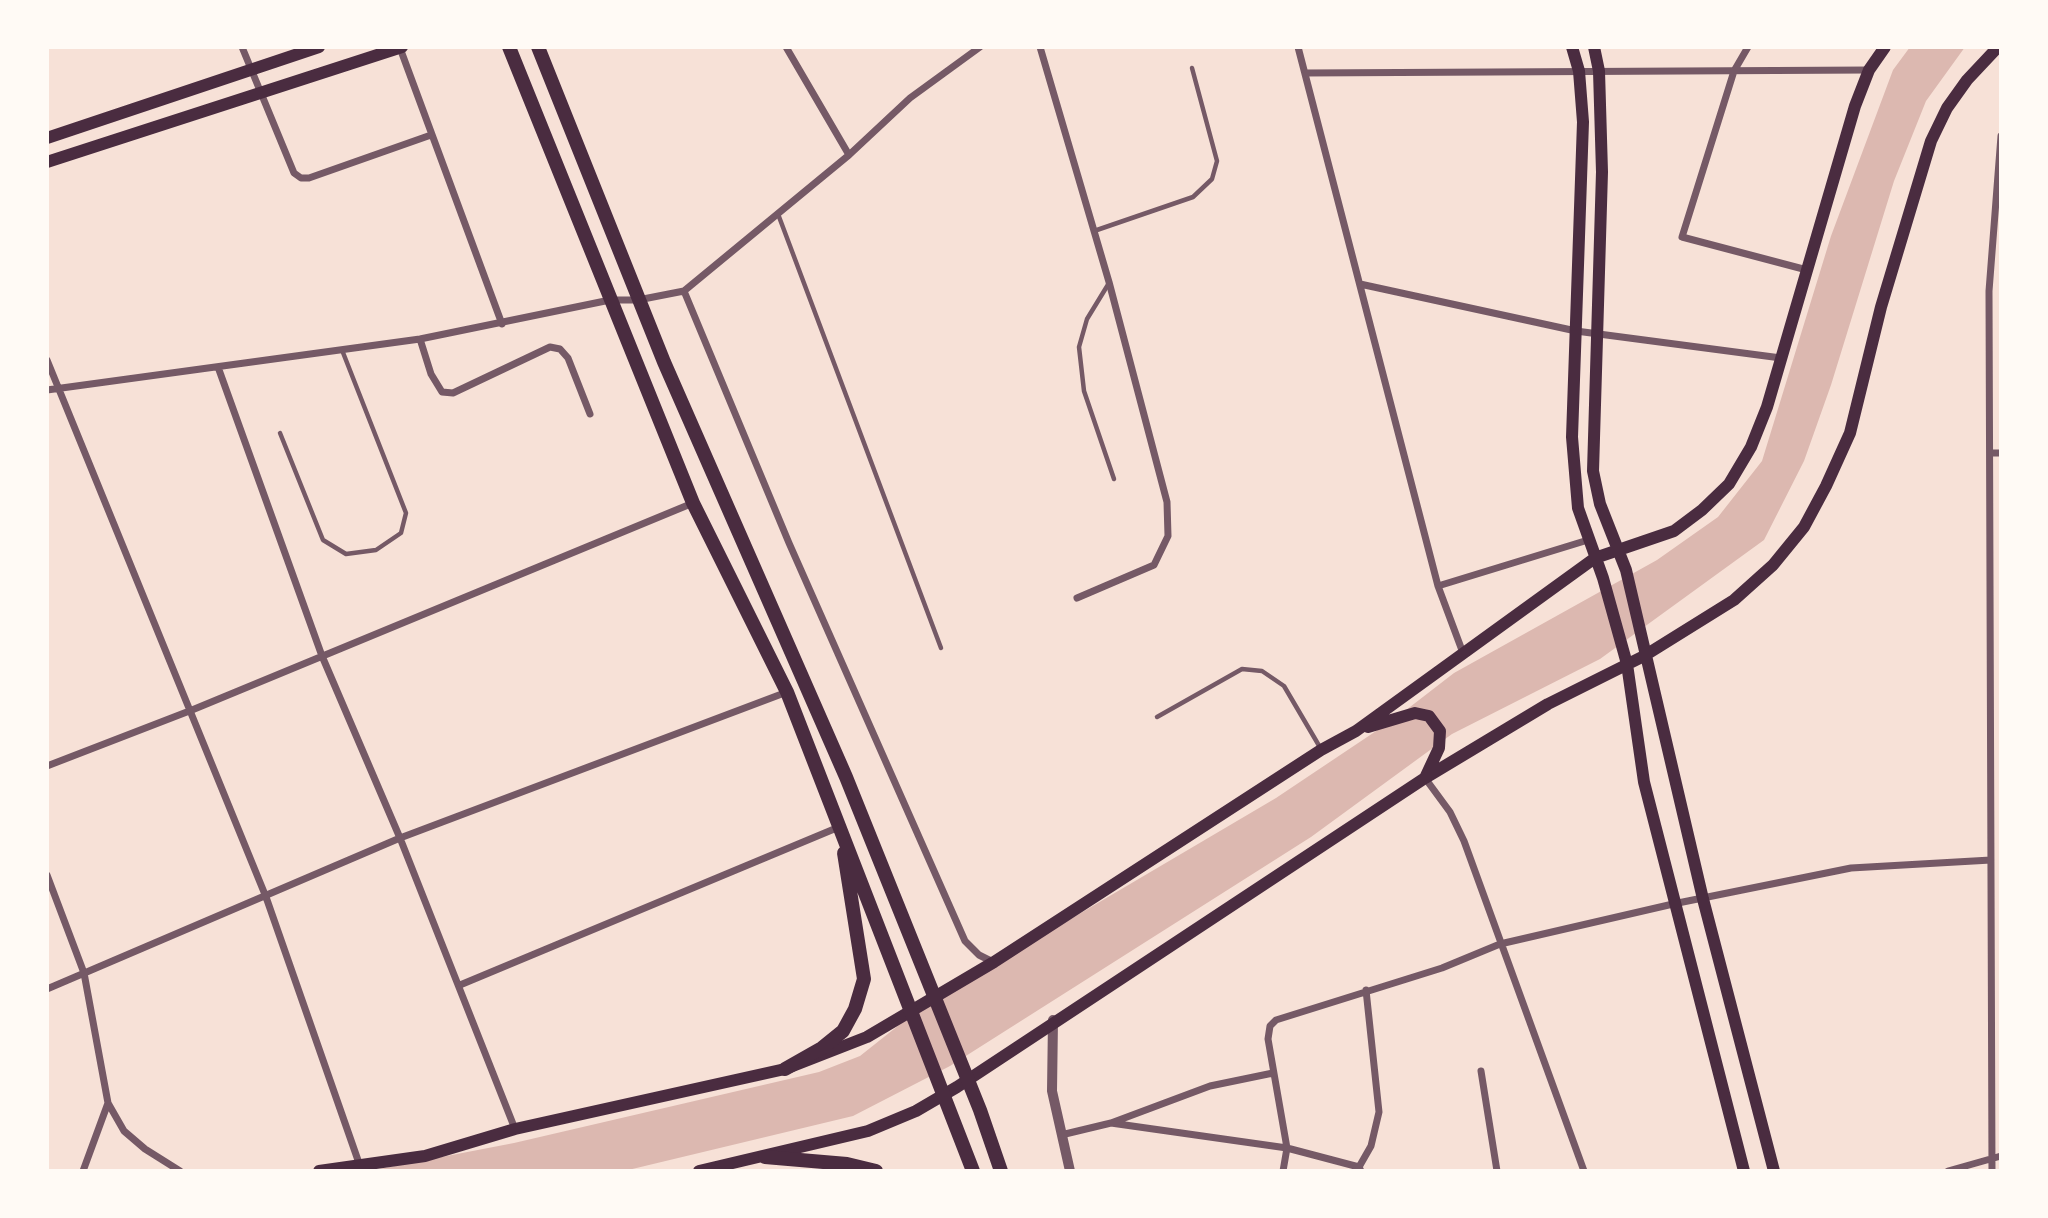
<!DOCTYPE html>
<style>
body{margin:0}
#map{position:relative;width:2048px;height:1218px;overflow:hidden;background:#f7e1d7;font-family:Montserrat,sans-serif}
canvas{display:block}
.frame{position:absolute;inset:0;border:49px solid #fffaf5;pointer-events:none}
</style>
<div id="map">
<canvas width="2048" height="1218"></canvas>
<div class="frame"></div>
</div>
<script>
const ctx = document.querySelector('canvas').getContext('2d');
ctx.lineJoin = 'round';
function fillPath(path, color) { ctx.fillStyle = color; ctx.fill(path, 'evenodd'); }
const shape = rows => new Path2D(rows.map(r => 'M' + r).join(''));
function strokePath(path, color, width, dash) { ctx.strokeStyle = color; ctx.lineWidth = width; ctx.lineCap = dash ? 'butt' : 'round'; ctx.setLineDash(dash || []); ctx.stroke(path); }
fillPath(shape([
 [1910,47,1965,47,1926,101,1894,181,1831,385,1804,461,1764,540,1600,659,1452,734,1311,837,950,1066,853,1116,624,1171,369,1171,514,1143,819,1072,860,1056,923,1006,1276,798,1397,717,1454,673,1657,560,1718,517,1762,461,1831,236,1893,70]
]), '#dcb8b0');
strokePath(shape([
 [778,214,941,648],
 [1094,231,1193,197,1212,179,1217,161,1192,68],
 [1109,283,1087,319,1079,347,1084,391,1114,479],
 [280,433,323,540,346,554,376,550,401,533,406,513,342,350],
 [1157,717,1242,669,1262,671,1284,686,1321,749]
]), '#755966', 4.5);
strokePath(shape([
 [242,47,294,173,301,178,309,178,431,135],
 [786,47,849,155],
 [1040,47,1109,282,1167,502,1168,536,1154,565,1077,598],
 [1298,47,1438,586,1463,653],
 [1748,47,1734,71,1682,237,1807,270],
 [400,48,502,324],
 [1305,73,1869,70],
 [1360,284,1576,331,1781,358],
 [684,291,789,543,965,941,979,955,993,962],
 [420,339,431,374,442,392,453,393,550,347,560,349,568,358,590,414],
 [47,360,266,897,360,1166],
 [218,367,322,656,400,838,515,1129],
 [47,390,420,339,610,300,638,300,684,291,849,155,910,98,980,47],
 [1990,453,2001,453],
 [1438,586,1588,540],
 [47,766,192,710,693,503],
 [1425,778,1450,812,1464,841,1584,1171],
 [47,875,84,973,108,1103,83,1171],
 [460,985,839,827],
 [47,989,400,838,787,692],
 [1481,1071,1497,1171],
 [108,1103,124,1131,145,1149,180,1171],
 [1111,1123,1287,1148,1359,1167,1361,1171],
 [1061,1135,1111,1123,1210,1086,1273,1073],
 [1359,1167,1371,1146,1379,1112,1366,990],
 [1283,1171,1287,1148,1268,1039,1270,1026,1276,1020,1442,968,1500,944,1673,904,1851,868,1991,860],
 [1948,1171,2001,1156],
 [1992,1171,1989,291,2001,136]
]), '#755966', 7);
strokePath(shape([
 [1053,1020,1052,1091,1070,1171]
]), '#755966', 10);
strokePath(shape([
 [1572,47,1579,71,1583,122,1572,437,1578,508,1603,578,1627,664,1644,782,1744,1171],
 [1594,47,1599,71,1602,172,1593,471,1600,504,1626,570,1703,899,1774,1171],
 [47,138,319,47],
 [47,162,402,47],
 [1368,727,1415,713,1429,716,1440,731,1439,748,1425,778],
 [319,1171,425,1156,515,1129,785,1069,867,1037,994,962,1321,750,1356,731,1595,558,1674,531,1702,510,1729,484,1751,447,1767,407,1855,106,1869,70,1885,47],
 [699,1171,868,1131,916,1111,957,1087,1425,778,1548,704,1644,656,1734,600,1773,565,1804,527,1826,486,1850,433,1881,307,1931,141,1947,108,1967,80,1998,47]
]), '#4a2c40', 12);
strokePath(shape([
 [509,47,693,503,787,692,973,1171],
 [538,47,664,362,846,777,980,1110,1001,1171],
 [785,1069,822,1048,843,1031,855,1009,864,979,844,853],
 [765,1157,847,1164,876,1171]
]), '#4a2c40', 14);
</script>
